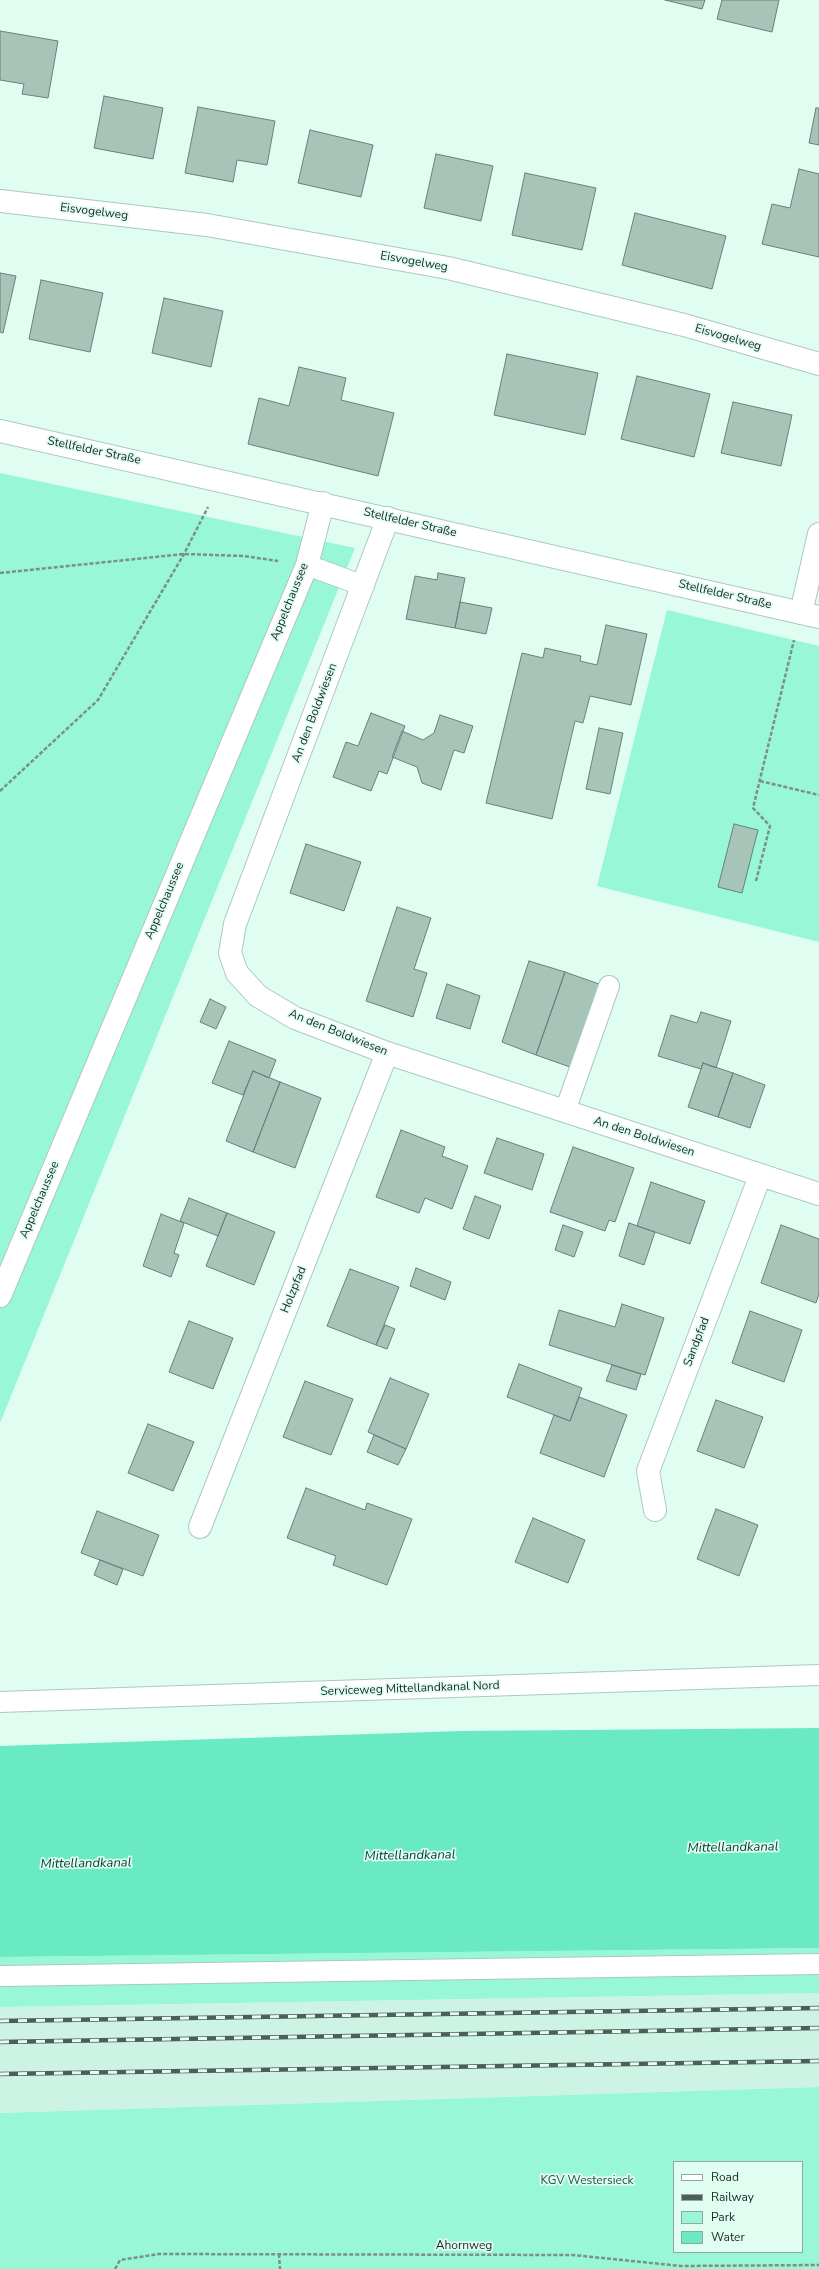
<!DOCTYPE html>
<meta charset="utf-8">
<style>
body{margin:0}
#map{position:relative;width:819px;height:2269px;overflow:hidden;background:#dffdf1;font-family:"Nunito Sans",sans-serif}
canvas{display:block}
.legend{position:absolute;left:673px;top:2161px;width:130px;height:92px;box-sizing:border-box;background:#dffdf1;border:1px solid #91a79f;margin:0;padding:5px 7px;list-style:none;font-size:12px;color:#1c2723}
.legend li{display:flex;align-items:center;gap:8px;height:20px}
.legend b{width:20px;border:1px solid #91a79f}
</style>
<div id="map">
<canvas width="819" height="2269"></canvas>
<ul class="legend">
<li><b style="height:5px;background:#fff"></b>Road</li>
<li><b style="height:5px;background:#4d5d57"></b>Railway</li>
<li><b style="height:11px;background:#98f7d7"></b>Park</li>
<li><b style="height:11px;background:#6aeac3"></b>Water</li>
</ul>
</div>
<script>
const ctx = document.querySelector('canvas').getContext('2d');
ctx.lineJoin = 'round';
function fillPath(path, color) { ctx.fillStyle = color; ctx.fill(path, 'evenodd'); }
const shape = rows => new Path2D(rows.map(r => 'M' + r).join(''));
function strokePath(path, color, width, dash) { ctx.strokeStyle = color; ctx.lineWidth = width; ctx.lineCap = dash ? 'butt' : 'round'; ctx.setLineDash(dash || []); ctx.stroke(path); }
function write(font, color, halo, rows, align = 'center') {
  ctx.font = font + ' "Nunito Sans",sans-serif'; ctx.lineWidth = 3.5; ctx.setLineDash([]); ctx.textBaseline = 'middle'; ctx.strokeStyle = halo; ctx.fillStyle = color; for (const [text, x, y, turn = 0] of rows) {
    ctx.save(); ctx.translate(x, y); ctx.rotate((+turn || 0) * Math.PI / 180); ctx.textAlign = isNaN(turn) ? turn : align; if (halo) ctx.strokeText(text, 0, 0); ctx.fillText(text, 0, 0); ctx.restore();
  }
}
fillPath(shape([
 [819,1993,819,2087,0,2113,0,2007]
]), '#ccf3e4');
fillPath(shape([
 [0,473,355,548,0,1423],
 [667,610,819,646,819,942,597,886],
 [819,1948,819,1993,0,2007,0,1957],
 [819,2087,819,2269,0,2269,0,2113],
 [674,2162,802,2162,802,2252,674,2252]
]), '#98f7d7');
fillPath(shape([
 [819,1728,819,1948,0,1957,0,1746,461,1731]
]), '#6aeac3');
const building = shape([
 [665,0,705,0,702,9,665,0],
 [722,0,779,0,772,32,717,19,722,0],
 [0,31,58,41,48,98,22,94,24,84,0,80,0,31],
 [104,96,163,108,153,159,94,148,104,96],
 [198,107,275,121,267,165,237,160,233,182,185,173,198,107],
 [816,108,819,108,819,145,809,143,816,108],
 [310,130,373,145,361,197,298,183,310,130],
 [436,154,493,166,481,221,424,208,436,154],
 [799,169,819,174,819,257,762,244,772,204,790,208,799,169],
 [525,173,596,188,582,250,512,235,525,173],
 [635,213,726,236,712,289,622,265,635,213],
 [0,273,16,276,3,333,0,332,0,273],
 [41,280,103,293,90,352,29,339,41,280],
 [164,298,223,311,211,367,152,353,164,298],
 [507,354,598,373,585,435,494,415,507,354],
 [299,367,346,378,341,400,394,413,378,476,248,444,259,398,289,406,299,367],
 [637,376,710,394,694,457,621,439,637,376],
 [733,402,792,415,781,466,721,453,733,402],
 [438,573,465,578,455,628,406,619,415,576,437,580,438,573],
 [460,602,492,608,486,634,455,628,460,602],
 [606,625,647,634,631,705,590,696,583,723,575,721,552,819,486,803,522,653,543,658,545,648,581,656,580,661,597,665,606,625],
 [371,713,405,726,387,774,379,771,371,791,333,777,346,742,358,746,371,713],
 [440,715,473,726,464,753,454,750,441,790,422,783,417,767,392,757,402,731,423,740,434,733,440,715],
 [599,728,623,733,610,794,586,789,599,728],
 [734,824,758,830,742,893,718,887,734,824],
 [306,844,361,862,344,911,290,893,306,844],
 [397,907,431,918,414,969,427,973,413,1017,366,1001,397,907],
 [529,961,565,972,536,1055,502,1042,529,961],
 [565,972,599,984,570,1067,536,1055,565,972],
 [447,984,480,996,470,1029,436,1018,447,984],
 [210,999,226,1007,216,1029,200,1022,210,999],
 [701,1012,731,1021,716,1068,703,1063,701,1069,658,1056,671,1015,697,1023,701,1012],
 [229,1041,276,1060,269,1078,253,1071,243,1095,212,1083,229,1041],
 [703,1063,733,1073,718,1117,688,1107,703,1063],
 [253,1071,280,1082,253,1152,226,1141,253,1071],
 [733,1073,765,1085,750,1128,718,1117,733,1073],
 [280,1082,321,1098,295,1168,253,1152,280,1082],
 [401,1130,445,1147,442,1156,468,1166,452,1209,425,1198,419,1213,376,1197,401,1130],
 [497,1138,544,1154,532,1190,484,1173,497,1138],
 [573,1147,634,1168,615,1222,609,1220,605,1231,550,1212,573,1147],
 [651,1182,705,1201,690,1244,637,1226,651,1182],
 [475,1196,501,1206,489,1239,463,1229,475,1196],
 [189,1198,227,1213,218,1236,180,1221,189,1198],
 [227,1213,275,1232,254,1285,206,1266,227,1213],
 [161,1214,184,1223,174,1253,179,1255,171,1277,143,1266,161,1214],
 [629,1223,655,1232,644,1265,619,1256,629,1223],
 [563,1225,583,1232,574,1257,555,1250,563,1225],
 [781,1225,819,1239,819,1294,816,1303,761,1283,781,1225],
 [416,1268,451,1282,445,1300,410,1286,416,1268],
 [350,1269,399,1287,376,1345,327,1326,350,1269],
 [622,1304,664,1318,645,1375,549,1345,559,1310,615,1327,622,1304],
 [750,1311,802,1330,784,1382,732,1363,750,1311],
 [189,1321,233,1338,213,1389,169,1372,189,1321],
 [385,1325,395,1329,387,1349,376,1345,385,1325],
 [519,1364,582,1388,570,1421,507,1397,519,1364],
 [612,1365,641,1374,636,1390,606,1381,612,1365],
 [390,1378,429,1394,406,1449,368,1432,390,1378],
 [305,1381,353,1399,331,1455,283,1437,305,1381],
 [579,1397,627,1415,604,1477,540,1453,554,1415,570,1421,579,1397],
 [716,1400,763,1417,744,1468,697,1451,716,1400],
 [148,1424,194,1442,173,1491,128,1473,148,1424],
 [374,1435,406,1449,398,1465,367,1452,374,1435],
 [306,1488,365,1510,367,1503,412,1519,387,1585,333,1565,336,1556,287,1538,306,1488],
 [716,1509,758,1525,739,1576,697,1559,716,1509],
 [97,1511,159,1535,143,1576,81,1553,97,1511],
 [533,1518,585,1540,568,1583,515,1562,533,1518],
 [100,1560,123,1569,117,1585,94,1575,100,1560]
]);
fillPath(building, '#a7c4b9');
strokePath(building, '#678278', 1);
const lane = shape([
 [307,565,364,586],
 [565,1111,609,986],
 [0,1702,819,1675],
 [0,1976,819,1964]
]);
const street = shape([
 [0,201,207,225,448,268,684,325,819,364],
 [388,518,235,924,230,953,237,973,258,996,295,1018,387,1053,819,1194],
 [801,613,819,534],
 [0,1296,307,565,323,503],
 [655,1510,648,1471,760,1176],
 [200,1527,387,1053]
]);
const secondary = shape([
 [0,431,819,617]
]);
strokePath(lane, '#acc9be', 22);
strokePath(street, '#acc9be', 24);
strokePath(secondary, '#acc9be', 24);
strokePath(shape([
 [0,573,184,554,244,556,278,561],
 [760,781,819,795],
 [0,791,98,700,184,554,208,507],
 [756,881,770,826,753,808,794,640],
 [279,2254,280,2269],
 [115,2269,120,2260,159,2254,573,2255,681,2266,819,2265]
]), '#7b9088', 2.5, [4, 2]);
strokePath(lane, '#fff', 20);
strokePath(street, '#fff', 22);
strokePath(secondary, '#fff', 22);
const rail = shape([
 [0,2021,819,2008],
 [0,2042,819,2028],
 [0,2074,819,2061]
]);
strokePath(rail, '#4d5d57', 4.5);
strokePath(rail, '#dffdf1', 3, [9]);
write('12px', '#1c2723', '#dffdf1', [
 ["Eisvogelweg",94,212,7],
 ["Eisvogelweg",414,262,10],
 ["Eisvogelweg",728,338,16],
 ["Stellfelder Straße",94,451,12],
 ["Stellfelder Straße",410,523,13],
 ["Stellfelder Straße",725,595,13],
 ["Appelchaussee",290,602,-68],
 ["An den Boldwiesen",315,713,-69],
 ["Appelchaussee",165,901,-67],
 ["An den Boldwiesen",338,1033,22],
 ["An den Boldwiesen",644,1137,18],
 ["Appelchaussee",40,1200,-67],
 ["Holzpfad",294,1290,-68],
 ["Sandpfad",697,1342,-69],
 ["Serviceweg Mittellandkanal Nord",410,1689,-2],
 ["Ahornweg",464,2246]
]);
write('12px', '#1f5544', '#dffdf1', [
 ["KGV Westersieck",587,2181]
]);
write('italic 13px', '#003d2e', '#dffdf1', [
 ["Mittellandkanal",733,1848,-1],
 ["Mittellandkanal",410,1856,-1],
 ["Mittellandkanal",86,1864,-1]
]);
</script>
